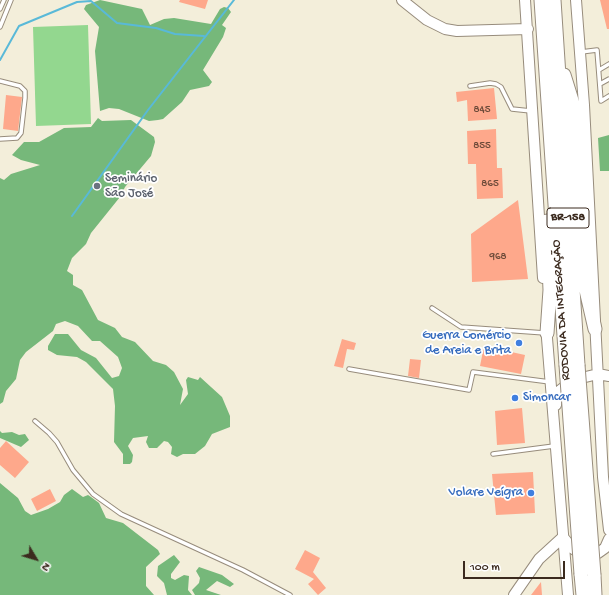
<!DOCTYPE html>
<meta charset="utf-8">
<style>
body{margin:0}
#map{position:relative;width:609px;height:595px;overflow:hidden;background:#f3eeda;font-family:"Gochi Hand",sans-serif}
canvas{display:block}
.north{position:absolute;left:16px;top:539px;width:40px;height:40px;-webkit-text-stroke:3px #fff;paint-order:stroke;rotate:128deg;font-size:11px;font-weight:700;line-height:16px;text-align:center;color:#3b2a1e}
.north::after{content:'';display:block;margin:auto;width:14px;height:18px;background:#3b2a1e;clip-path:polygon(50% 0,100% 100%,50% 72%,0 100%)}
.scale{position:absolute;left:463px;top:561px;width:102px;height:18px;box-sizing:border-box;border:2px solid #3b2a1e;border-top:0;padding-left:5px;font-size:12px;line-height:14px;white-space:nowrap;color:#3b2a1e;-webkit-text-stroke:3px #fff;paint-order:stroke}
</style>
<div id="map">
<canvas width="609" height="595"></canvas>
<div class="north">N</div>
<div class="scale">100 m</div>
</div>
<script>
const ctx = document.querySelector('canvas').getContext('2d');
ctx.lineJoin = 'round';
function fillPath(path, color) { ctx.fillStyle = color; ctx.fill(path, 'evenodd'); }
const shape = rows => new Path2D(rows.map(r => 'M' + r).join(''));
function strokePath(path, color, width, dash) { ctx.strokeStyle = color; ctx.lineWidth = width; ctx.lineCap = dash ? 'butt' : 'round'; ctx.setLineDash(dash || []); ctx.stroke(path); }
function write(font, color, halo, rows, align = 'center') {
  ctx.font = font + ' "Gochi Hand",sans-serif'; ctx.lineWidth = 3.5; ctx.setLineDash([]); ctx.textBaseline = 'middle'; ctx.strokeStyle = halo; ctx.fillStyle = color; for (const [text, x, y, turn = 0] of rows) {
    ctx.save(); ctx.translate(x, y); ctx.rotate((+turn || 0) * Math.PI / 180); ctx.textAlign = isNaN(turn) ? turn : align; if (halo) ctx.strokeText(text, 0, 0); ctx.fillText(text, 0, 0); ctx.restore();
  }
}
fillPath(shape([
 [88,25,91,124,36,126,33,27]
]), '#93d78f');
fillPath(shape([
 [100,0,142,9,150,25,164,19,174,18,211,24,220,9,224,7,228,8,231,12,222,25,226,28,223,37,203,70,212,82,209,86,190,90,182,102,163,119,158,120,149,121,119,109,109,108,100,111,95,51,99,27,84,9,86,5],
 [98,118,102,121,131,120,154,137,155,142,151,156,125,187,120,197,91,233,86,244,72,258,67,271,73,275,73,285,82,290,98,320,115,328,122,337,135,342,153,361,166,365,174,372,183,389,180,405,188,394,186,380,188,377,198,380,200,377,222,397,230,416,230,427,212,434,205,446,195,454,183,454,177,457,171,454,172,447,168,442,164,441,157,448,149,448,146,442,148,436,133,438,128,446,133,455,132,462,130,464,123,464,123,454,114,442,115,406,113,389,86,362,77,357,57,355,48,350,48,346,55,334,68,334,81,350,96,358,112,378,119,376,122,368,118,357,100,341,92,341,78,326,65,321,56,324,53,331,26,352,20,360,16,379,6,391,3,402,0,404,0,178,4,180,11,174,40,165,21,160,12,155,24,142,39,142,64,128,91,127],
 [609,135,609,171,600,171,598,138],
 [0,431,2,433,12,432,19,435,25,434,29,440,21,447,0,438],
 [0,483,18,498,25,511,31,515,48,509,60,502,64,495,72,489,83,497,88,495,91,497,99,503,106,518,123,523,158,550,160,554,146,567,146,586,154,595,0,595],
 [174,555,180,562,171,574,171,578,175,580,184,575,189,576,188,590,192,595,167,595,164,583,157,576,158,566],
 [199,567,222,575,234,584,230,587,217,581,206,590,221,595,195,595,192,590,199,583,200,578,196,571]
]), '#76b87a');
strokePath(shape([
 [0,60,19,26,77,2,91,1,117,23,156,28,175,34,204,36],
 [72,216,148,110,234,0]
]), '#59b9d8', 2);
fillPath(shape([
 [180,0,208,0,205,9,179,2],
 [600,0,609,0,609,29,607,29],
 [494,88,497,119,468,121,467,100,457,102,456,92],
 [6,95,22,97,18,131,3,129],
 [496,129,497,168,502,168,503,198,477,199,476,164,468,164,467,131],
 [518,200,528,279,472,282,471,234],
 [342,339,356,343,354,350,347,349,343,368,334,366],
 [484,346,525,355,521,374,480,366],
 [410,359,421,360,419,378,408,376],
 [522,408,525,443,497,445,495,411],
 [6,441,29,462,15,478,0,465,0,448],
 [533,472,535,513,496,515,492,474],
 [50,489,56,501,37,511,31,499],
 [305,550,320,558,313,572,326,588,318,595,308,584,314,579,295,569],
 [541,582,542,595,531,595]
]), '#fea88b');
const lane = shape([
 [0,9,4,0],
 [0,27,11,0],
 [581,52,597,50,601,101,609,96],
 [599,70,609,64],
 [0,81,20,86,25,91,25,98,21,133,17,138,0,139],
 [600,84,609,79],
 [470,86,490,83,496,84,501,87,512,109,531,111],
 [432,308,461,327,545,333],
 [349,369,469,390,473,372,550,382],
 [35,421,49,433,57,442,73,470,93,494,121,514,243,570,290,595],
 [493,454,554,446]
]);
const secondary = shape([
 [402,0,427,20,445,29,457,31,528,29],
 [525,0,543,278],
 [576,0,584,105,603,477,609,530],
 [546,326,568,595],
 [556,405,558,392,573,380,598,374,609,376],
 [563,537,572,548,581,554,591,555,598,553,605,548,609,539],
 [514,595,539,559,563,537]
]);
const highway = shape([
 [541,0,566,365],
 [554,0,578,365],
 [564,75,574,107,586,290,595,329],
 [547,333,550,290,547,221],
 [581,574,583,595],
 [594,575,595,595]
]);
strokePath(lane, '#978c7c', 5.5);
strokePath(secondary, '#978c7c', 12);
strokePath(highway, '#978c7c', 15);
strokePath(lane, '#fff', 3.5);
strokePath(secondary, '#fff', 10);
strokePath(highway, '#fff', 13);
const highwayBridge = shape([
 [566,365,581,574],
 [578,365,594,575]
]);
strokePath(highwayBridge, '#978c7c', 15, []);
strokePath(highwayBridge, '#fff', 13);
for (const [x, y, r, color] of [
 [97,186,4,"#6b7280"],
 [519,343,4,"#3f7fe0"],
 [515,398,4,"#3f7fe0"],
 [531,493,4,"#3f7fe0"]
]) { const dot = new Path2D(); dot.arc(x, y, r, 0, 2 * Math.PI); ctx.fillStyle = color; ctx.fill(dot); strokePath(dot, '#fff', 1.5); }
write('11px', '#6c4a39', null, [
 ["845",482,110],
 ["855",482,146],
 ["865",490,184],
 ["968",498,257]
]);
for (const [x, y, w] of [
 [568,218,42]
]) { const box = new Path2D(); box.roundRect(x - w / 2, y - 10, w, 20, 3); ctx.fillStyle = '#fff'; ctx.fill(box); strokePath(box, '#3b2a1e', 1); }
write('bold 12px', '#3b2a1e', null, [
 ["BR-158",568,218]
]);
write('13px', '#5b616d', '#fff', [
 ["Seminário",105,179],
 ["São José",105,194]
], 'left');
write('13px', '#3b2a1e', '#fff', [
 ["RODOVIA DA INTEGRAÇÃO",562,310,-94]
]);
write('13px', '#366cbe', '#fff', [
 ["Guerra Comércio",511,336],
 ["de Areia e Brita",511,351],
 ["Simoncar",523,398,"left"],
 ["Volare Veígra",523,493]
], 'right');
</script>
